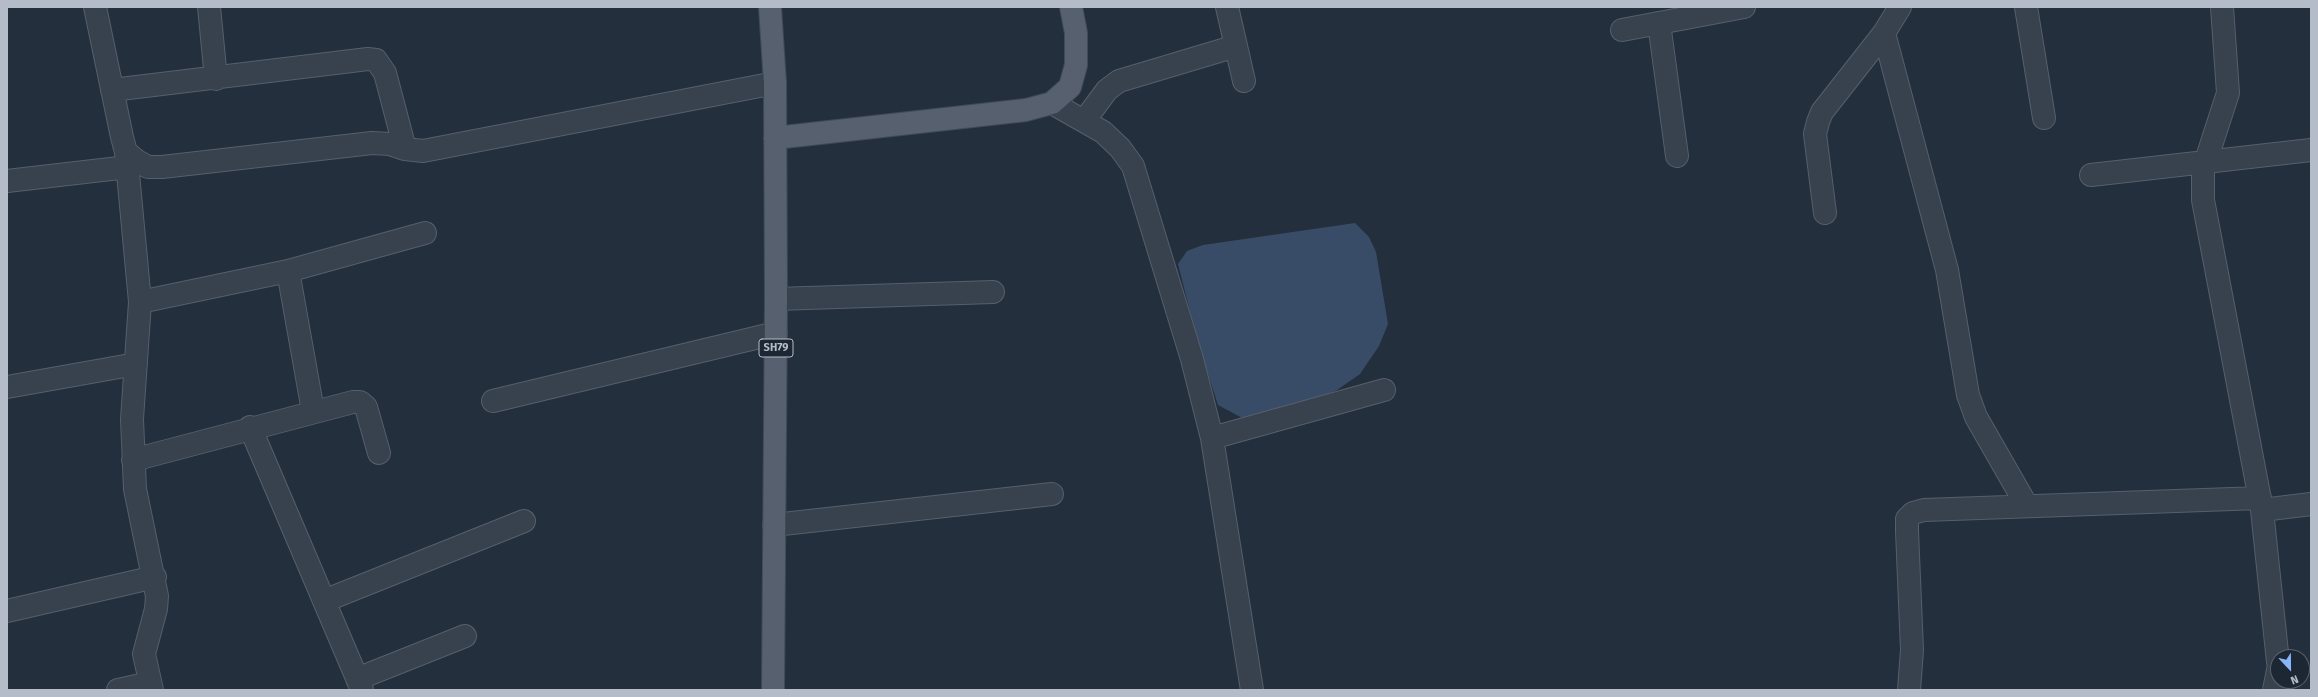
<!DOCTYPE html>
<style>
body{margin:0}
#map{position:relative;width:2318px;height:697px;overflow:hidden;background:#242f3e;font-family:"Fira Sans",sans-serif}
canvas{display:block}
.frame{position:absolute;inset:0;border:8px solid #b4bcc9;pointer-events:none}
.north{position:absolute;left:2270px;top:649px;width:40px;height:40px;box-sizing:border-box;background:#1d2633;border:1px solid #59626f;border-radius:50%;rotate:158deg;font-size:11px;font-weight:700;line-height:16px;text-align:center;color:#b4bcc9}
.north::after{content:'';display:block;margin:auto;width:14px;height:18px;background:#8ab4f8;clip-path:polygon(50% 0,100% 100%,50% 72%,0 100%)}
</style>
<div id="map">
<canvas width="2318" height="697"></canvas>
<div class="frame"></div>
<div class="north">N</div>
</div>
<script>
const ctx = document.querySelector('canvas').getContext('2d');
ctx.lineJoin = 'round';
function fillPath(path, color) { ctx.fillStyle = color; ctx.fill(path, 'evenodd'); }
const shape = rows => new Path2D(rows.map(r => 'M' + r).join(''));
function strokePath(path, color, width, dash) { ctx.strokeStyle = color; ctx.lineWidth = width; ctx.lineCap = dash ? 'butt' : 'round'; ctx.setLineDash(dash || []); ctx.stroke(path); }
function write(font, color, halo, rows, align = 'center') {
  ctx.font = font + ' "Fira Sans",sans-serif'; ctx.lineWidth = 3; ctx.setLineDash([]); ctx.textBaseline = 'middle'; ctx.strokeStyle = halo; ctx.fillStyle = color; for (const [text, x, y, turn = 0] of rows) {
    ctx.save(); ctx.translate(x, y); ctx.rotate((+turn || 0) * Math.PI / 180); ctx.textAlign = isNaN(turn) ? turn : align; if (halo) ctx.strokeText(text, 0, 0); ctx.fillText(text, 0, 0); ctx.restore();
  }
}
fillPath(shape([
 [1355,223,1369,237,1376,252,1388,324,1379,346,1360,374,1337,390,1284,412,1246,420,1218,405,1198,343,1178,264,1187,251,1203,245]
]), '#394c67');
const minor = shape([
 [95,7,122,137,126,152,137,161,148,167,162,167,372,143,390,144,405,149,423,151,775,83],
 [209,7,216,79],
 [1227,7,1244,81],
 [2026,7,2044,118],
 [2222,7,2228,93,2203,170,2203,200,2262,510,2278,662],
 [1659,23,1677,156],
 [1622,30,1744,7],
 [1884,33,1947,270,1968,395,1976,417,2027,506],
 [112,90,368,59,376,60,385,73,405,149],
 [1052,103,1103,132,1120,148,1133,166,1192,359,1212,438,1252,690],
 [1084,121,1107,90,1119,81,1236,46],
 [126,152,140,302,132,419,135,489,157,596,156,609,144,654,152,690],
 [2091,175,2311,150],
 [7,181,128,167],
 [1825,213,1815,134,1818,122,1822,112,1884,33,1900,7],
 [288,271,313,411],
 [776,299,993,292],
 [140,302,288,271,425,233],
 [7,387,136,364],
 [493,401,776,333],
 [250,427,362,690],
 [1212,438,1384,390],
 [133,460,353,402,360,402,366,407,379,453],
 [2262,510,2311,504],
 [774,525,1052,494],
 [324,601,524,521],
 [7,611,155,577],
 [357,679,465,636],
 [118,690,150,683],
 [1909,690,1912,650,1907,531,1907,519,1913,513,1924,510,2260,498],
 [2274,690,2278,670]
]);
const major = shape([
 [770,7,775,83,776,299,773,690],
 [775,138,1026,110,1052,103,1070,87,1076,65,1076,33,1071,7]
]);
strokePath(minor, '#565f6c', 24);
strokePath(major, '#414a57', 24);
strokePath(minor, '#38414e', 22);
strokePath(major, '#56606e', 22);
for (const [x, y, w] of [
 [776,348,34]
]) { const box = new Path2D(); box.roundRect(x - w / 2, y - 9, w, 18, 3); ctx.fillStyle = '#1d2633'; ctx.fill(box); strokePath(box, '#b4bcc9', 1); }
write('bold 11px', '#b4bcc9', null, [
 ["SH79",776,348]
]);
</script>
